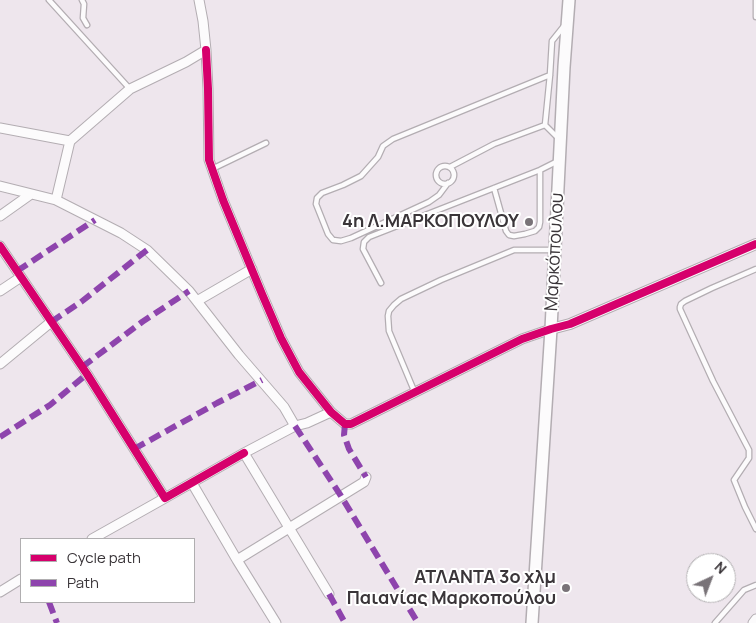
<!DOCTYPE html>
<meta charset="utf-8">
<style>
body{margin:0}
#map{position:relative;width:756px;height:623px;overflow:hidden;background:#eee6ed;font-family:Manrope,sans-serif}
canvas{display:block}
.legend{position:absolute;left:20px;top:538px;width:175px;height:65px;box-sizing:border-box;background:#fff;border:1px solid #b0aeb0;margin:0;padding:6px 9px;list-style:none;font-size:15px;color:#3a3539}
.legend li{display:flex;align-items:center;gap:10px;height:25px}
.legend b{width:25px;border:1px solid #b0aeb0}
.north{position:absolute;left:686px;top:553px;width:50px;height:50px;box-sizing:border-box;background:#fff;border:1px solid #b0aeb0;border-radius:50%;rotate:43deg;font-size:14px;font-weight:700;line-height:20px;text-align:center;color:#3a3539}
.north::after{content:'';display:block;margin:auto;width:18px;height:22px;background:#797378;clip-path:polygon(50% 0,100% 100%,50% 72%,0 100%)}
</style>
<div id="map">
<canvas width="756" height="623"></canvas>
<ul class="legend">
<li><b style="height:6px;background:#d6006c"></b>Cycle path</li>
<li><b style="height:6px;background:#8e44ad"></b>Path</li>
</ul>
<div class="north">N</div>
</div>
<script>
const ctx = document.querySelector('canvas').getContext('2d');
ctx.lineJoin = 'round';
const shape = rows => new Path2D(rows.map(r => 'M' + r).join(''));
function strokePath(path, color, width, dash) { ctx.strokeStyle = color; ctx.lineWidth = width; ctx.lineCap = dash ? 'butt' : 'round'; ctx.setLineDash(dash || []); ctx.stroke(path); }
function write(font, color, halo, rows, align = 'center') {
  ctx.font = font + ' Manrope,sans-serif'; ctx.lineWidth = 4; ctx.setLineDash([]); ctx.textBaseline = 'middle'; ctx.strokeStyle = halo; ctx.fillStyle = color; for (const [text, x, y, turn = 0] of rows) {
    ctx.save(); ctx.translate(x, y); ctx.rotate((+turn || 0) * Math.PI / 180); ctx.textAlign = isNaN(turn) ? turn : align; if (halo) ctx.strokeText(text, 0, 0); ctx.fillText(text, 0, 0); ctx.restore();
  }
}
const service = shape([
 [49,0,130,89],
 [82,0,84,4,83,18,87,25],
 [756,0,756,17],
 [559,139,545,125,550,75,552,41,564,26],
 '436 175a9 9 0 1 1 18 0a9 9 0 1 1-18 0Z',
 [450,167,494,144,545,125],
 [212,169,266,143],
 [448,183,439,195,429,202,351,238,341,241,333,240,328,234,316,204,317,198,322,193,343,185,361,176,378,157,383,146,393,139,550,75],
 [494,188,506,231,509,235,514,236,525,234,535,231,539,227,540,222,540,170],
 [756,269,712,288,685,301,681,304,680,307,680,309,713,381,749,450,749,458,734,480,745,507,756,529],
 [381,283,363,249,364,242,369,237,540,170,558,161],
 [415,393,389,331,388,316,389,311,394,305,401,299,441,280,514,250,553,250],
 [715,623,744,590,756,585]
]);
const minor = shape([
 [206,50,208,89,209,160,223,200,262,294,281,338,299,372,331,412,345,424,351,424,522,339,551,329],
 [0,128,70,141],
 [0,186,56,200,121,233,147,250,189,291,239,355,284,407,295,426],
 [56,200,70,141,130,89,186,62,206,50,203,21,199,0],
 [0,216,31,194],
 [0,246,87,374,165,498,244,453],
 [0,291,21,277],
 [197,301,252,269],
 [0,364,51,322],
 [192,483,237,560],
 [92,539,165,498],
 [0,592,21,579],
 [329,594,244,453,295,426,307,423,331,412],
 [276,623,237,560,364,482,366,477],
 [753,623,756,619]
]);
const tertiary = shape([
 [551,329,570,324,756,244]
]);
const secondary = shape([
 [532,623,551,329,564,67,569,0]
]);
strokePath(service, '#b3adb2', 7);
strokePath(minor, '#b3adb2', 11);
strokePath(tertiary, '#b3adb2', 12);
strokePath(secondary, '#b3adb2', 14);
strokePath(service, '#fcfbfc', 4.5);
strokePath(minor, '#fcfbfc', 9);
strokePath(tertiary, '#fcfbfc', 10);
strokePath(secondary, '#fcfbfc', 11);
strokePath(shape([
 [17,271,95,220],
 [51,322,81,302,147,250],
 [82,367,142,322,189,291],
 [345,424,344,435,349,449,366,477],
 [295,426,341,496,418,623],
 [0,437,50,405,87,374],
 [134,449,217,403,262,380],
 [329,594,345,623],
 [49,602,57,623]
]), '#8e44ad', 6, [12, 6]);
strokePath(shape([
 [206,50,208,89,209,160,223,200,262,294,281,338,299,372,331,412,345,424,351,424,522,339,551,329,570,324,756,244],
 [0,246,87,374,165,498,244,453]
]), '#d6006c', 8);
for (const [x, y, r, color] of [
 [529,222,5,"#797378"],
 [566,588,5,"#797378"]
]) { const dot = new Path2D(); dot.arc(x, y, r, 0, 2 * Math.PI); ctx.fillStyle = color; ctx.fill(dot); strokePath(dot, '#fff', 2); }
write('bold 18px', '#3a3539', '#fff', [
 ["4η Λ.ΜΑΡΚΟΠΟΥΛΟΥ",519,222],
 ["ΑΤΛΑΝΤΑ 3ο χλμ",556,578],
 ["Παιανίας Μαρκοπούλου",556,599]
], 'right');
write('18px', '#3a3539', '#fff', [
 ["Μαρκόπουλου",555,252,-87]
]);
</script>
